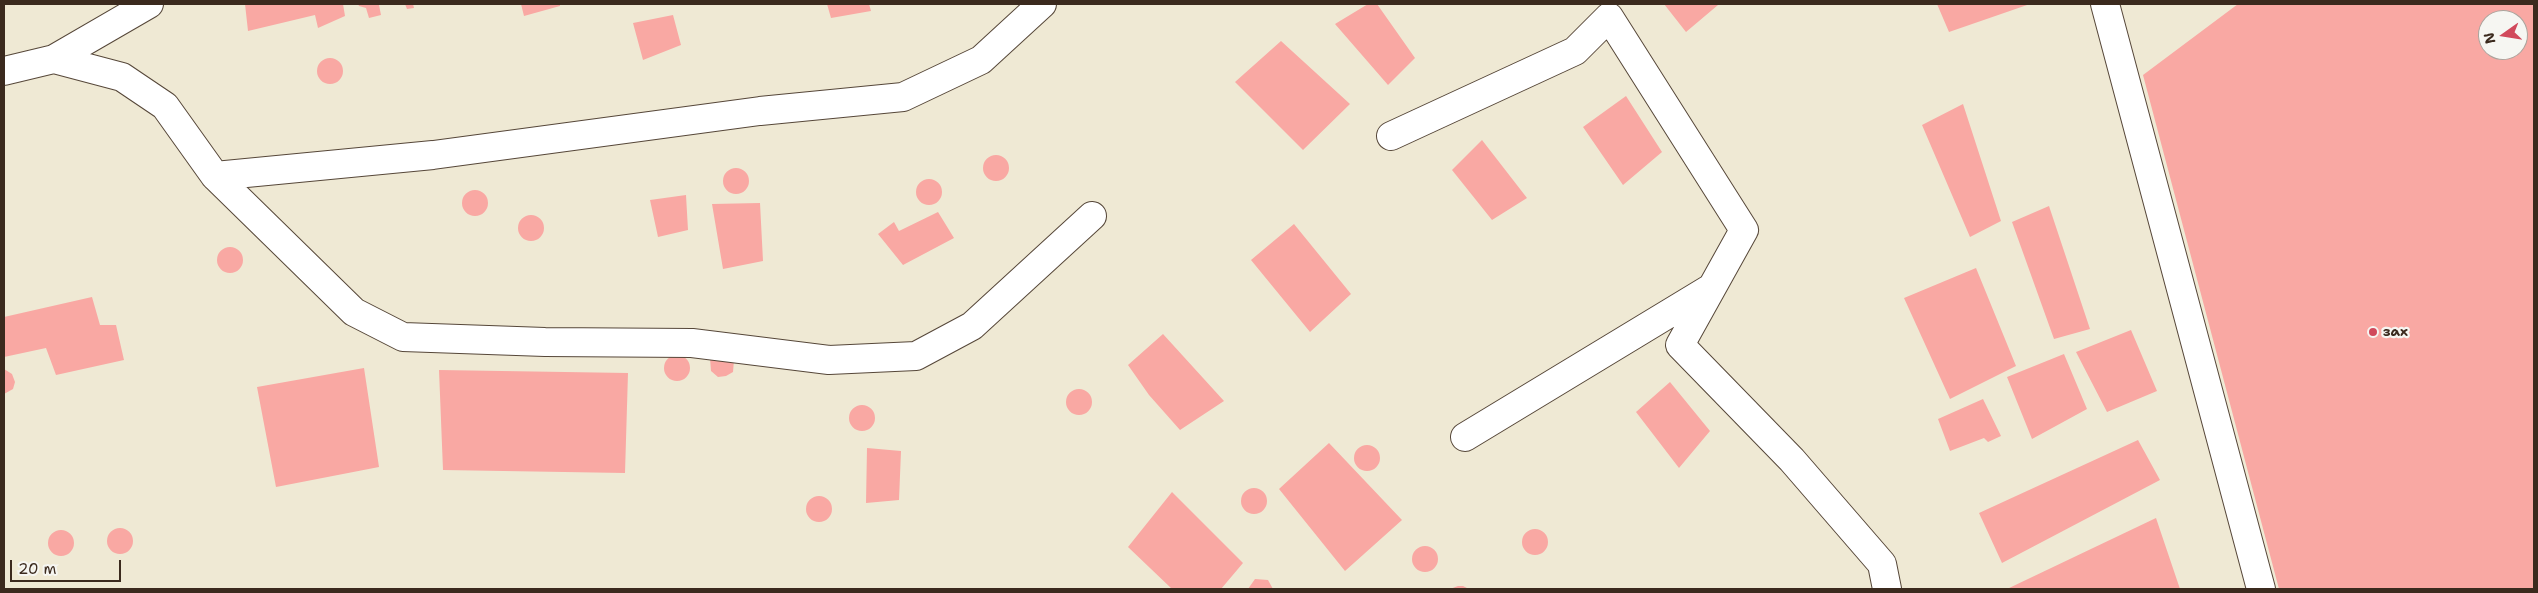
<!DOCTYPE html>
<meta charset="utf-8">
<style>
body{margin:0}
#map{position:relative;width:2538px;height:593px;overflow:hidden;background:#efe9d4;font-family:"Shantell Sans",sans-serif}
canvas{display:block}
.frame{position:absolute;inset:0;border:5px solid #3b2a1e;pointer-events:none}
.north{position:absolute;left:2478px;top:10px;width:50px;height:50px;box-sizing:border-box;background:#f6f6f2;border:1px solid #aba49d;border-radius:50%;rotate:257deg;font-size:14px;font-weight:700;line-height:20px;text-align:center;color:#3b2a1e}
.north::after{content:'';display:block;margin:auto;width:18px;height:22px;background:#d1495b;clip-path:polygon(50% 0,100% 100%,50% 72%,0 100%)}
.scale{position:absolute;left:10px;top:560px;width:111px;height:22px;box-sizing:border-box;border:2px solid #3b2a1e;border-top:0;padding-left:6px;font-size:15px;line-height:18px;white-space:nowrap;color:#3b2a1e;-webkit-text-stroke:4px #f6f6f2;paint-order:stroke}
</style>
<div id="map">
<canvas width="2538" height="593"></canvas>
<div class="frame"></div>
<div class="north">N</div>
<div class="scale">20 m</div>
</div>
<script>
const ctx = document.querySelector('canvas').getContext('2d');
ctx.lineJoin = 'round';
function fillPath(path, color) { ctx.fillStyle = color; ctx.fill(path, 'evenodd'); }
const shape = rows => new Path2D(rows.map(r => 'M' + r).join(''));
function strokePath(path, color, width, dash) { ctx.strokeStyle = color; ctx.lineWidth = width; ctx.lineCap = dash ? 'butt' : 'round'; ctx.setLineDash(dash || []); ctx.stroke(path); }
function write(font, color, halo, rows, align = 'center') {
  ctx.font = font + ' "Shantell Sans",sans-serif'; ctx.lineWidth = 4.5; ctx.setLineDash([]); ctx.textBaseline = 'middle'; ctx.strokeStyle = halo; ctx.fillStyle = color; for (const [text, x, y, turn = 0] of rows) {
    ctx.save(); ctx.translate(x, y); ctx.rotate((+turn || 0) * Math.PI / 180); ctx.textAlign = isNaN(turn) ? turn : align; if (halo) ctx.strokeText(text, 0, 0); ctx.fillText(text, 0, 0); ctx.restore();
  }
}
fillPath(shape([
 [245,4,343,4,345,16,318,28,315,15,248,31],
 [358,4,383,4,379,5,381,15,369,18,366,8,359,6],
 [405,4,413,4,414,8,407,9],
 [521,4,560,4,560,6,524,16],
 [827,4,869,4,871,11,831,18],
 [1368,4,1377,4,1415,58,1388,85,1335,24],
 [1664,4,1717,4,1718,5,1686,32],
 [1937,4,2030,4,1949,32],
 [2238,4,2534,4,2534,589,2279,589,2143,75],
 [2488,20,2518,20,2518,50,2488,50],
 [673,15,681,45,643,60,633,23],
 [1281,41,1350,104,1303,150,1235,82],
 '317 71a13 13 0 1 1 26 0a13 13 0 1 1-26 0Z',
 [1626,96,1662,152,1623,185,1583,127],
 [1963,104,2001,221,1970,237,1922,125],
 [1482,140,1527,198,1492,220,1452,170],
 '983 168a13 13 0 1 1 26 0a13 13 0 1 1-26 0Z',
 '723 181a13 13 0 1 1 26 0a13 13 0 1 1-26 0Z',
 '916 192a13 13 0 1 1 26 0a13 13 0 1 1-26 0Z',
 '462 203a13 13 0 1 1 26 0a13 13 0 1 1-26 0Z',
 [686,195,688,230,658,237,650,200],
 [760,203,763,261,723,269,712,204],
 [2049,206,2090,329,2054,339,2012,222],
 [938,212,954,238,903,265,878,234,894,222,899,231],
 '518 228a13 13 0 1 1 26 0a13 13 0 1 1-26 0Z',
 [1294,224,1351,294,1310,332,1251,260],
 '217 260a13 13 0 1 1 26 0a13 13 0 1 1-26 0Z',
 [1976,268,2016,366,1950,399,1904,298],
 [92,297,100,325,116,325,124,360,56,375,46,348,4,357,4,317],
 [2131,330,2157,391,2107,412,2076,352],
 [1163,334,1224,401,1180,430,1149,395,1128,365],
 [2064,354,2087,409,2032,439,2007,377],
 '664 368a13 13 0 1 1 26 0a13 13 0 1 1-26 0Z',
 [710,358,734,360,733,372,726,376,718,377,711,371],
 [364,368,379,467,276,487,257,387],
 [4,369,12,374,15,382,13,389,4,394],
 [439,370,628,373,625,473,443,470],
 [1670,382,1710,431,1679,468,1636,412],
 '1066 402a13 13 0 1 1 26 0a13 13 0 1 1-26 0Z',
 [1983,399,2001,436,1988,442,1984,438,1950,451,1938,419],
 '849 418a13 13 0 1 1 26 0a13 13 0 1 1-26 0Z',
 [2138,440,2160,480,2002,563,1979,513],
 [1329,443,1402,520,1345,571,1279,489],
 '1354 458a13 13 0 1 1 26 0a13 13 0 1 1-26 0Z',
 [867,448,901,451,899,500,866,503],
 '1241 501a13 13 0 1 1 26 0a13 13 0 1 1-26 0Z',
 [1172,492,1243,563,1221,589,1172,589,1128,547],
 '806 509a13 13 0 1 1 26 0a13 13 0 1 1-26 0Z',
 [2156,518,2180,589,2007,589],
 '107 541a13 13 0 1 1 26 0a13 13 0 1 1-26 0Z',
 '1522 542a13 13 0 1 1 26 0a13 13 0 1 1-26 0Z',
 '48 543a13 13 0 1 1 26 0a13 13 0 1 1-26 0Z',
 '1412 559a13 13 0 1 1 26 0a13 13 0 1 1-26 0Z',
 [1255,579,1268,580,1273,589,1248,589],
 [1458,586,1463,586,1469,589,1450,589]
]), '#f9a8a3');
const minor = shape([
 [54,59,122,77,165,106,215,176,433,155,760,111,903,97,981,60,1042,4],
 [4,71,54,59,149,4],
 [1391,136,1575,51,1609,17,1744,230,1680,345,1792,460,1882,564,1887,589],
 [215,176,354,312,403,337,545,342,692,343,829,360,916,356,972,326,1092,216],
 [1465,437,1711,288]
]);
const tertiary = shape([
 [2105,4,2261,589]
]);
strokePath(minor, '#564739', 30);
strokePath(tertiary, '#564739', 30);
strokePath(minor, '#fff', 28);
strokePath(tertiary, '#fff', 28);
for (const [x, y, r, color] of [
 [2373,332,5,"#d1495b"]
]) { const dot = new Path2D(); dot.arc(x, y, r, 0, 2 * Math.PI); ctx.fillStyle = color; ctx.fill(dot); strokePath(dot, '#f6f6f2', 2); }
write('bold 14px', '#3b2a1e', '#f6f6f2', [
 ["зах",2383,332]
], 'left');
</script>
